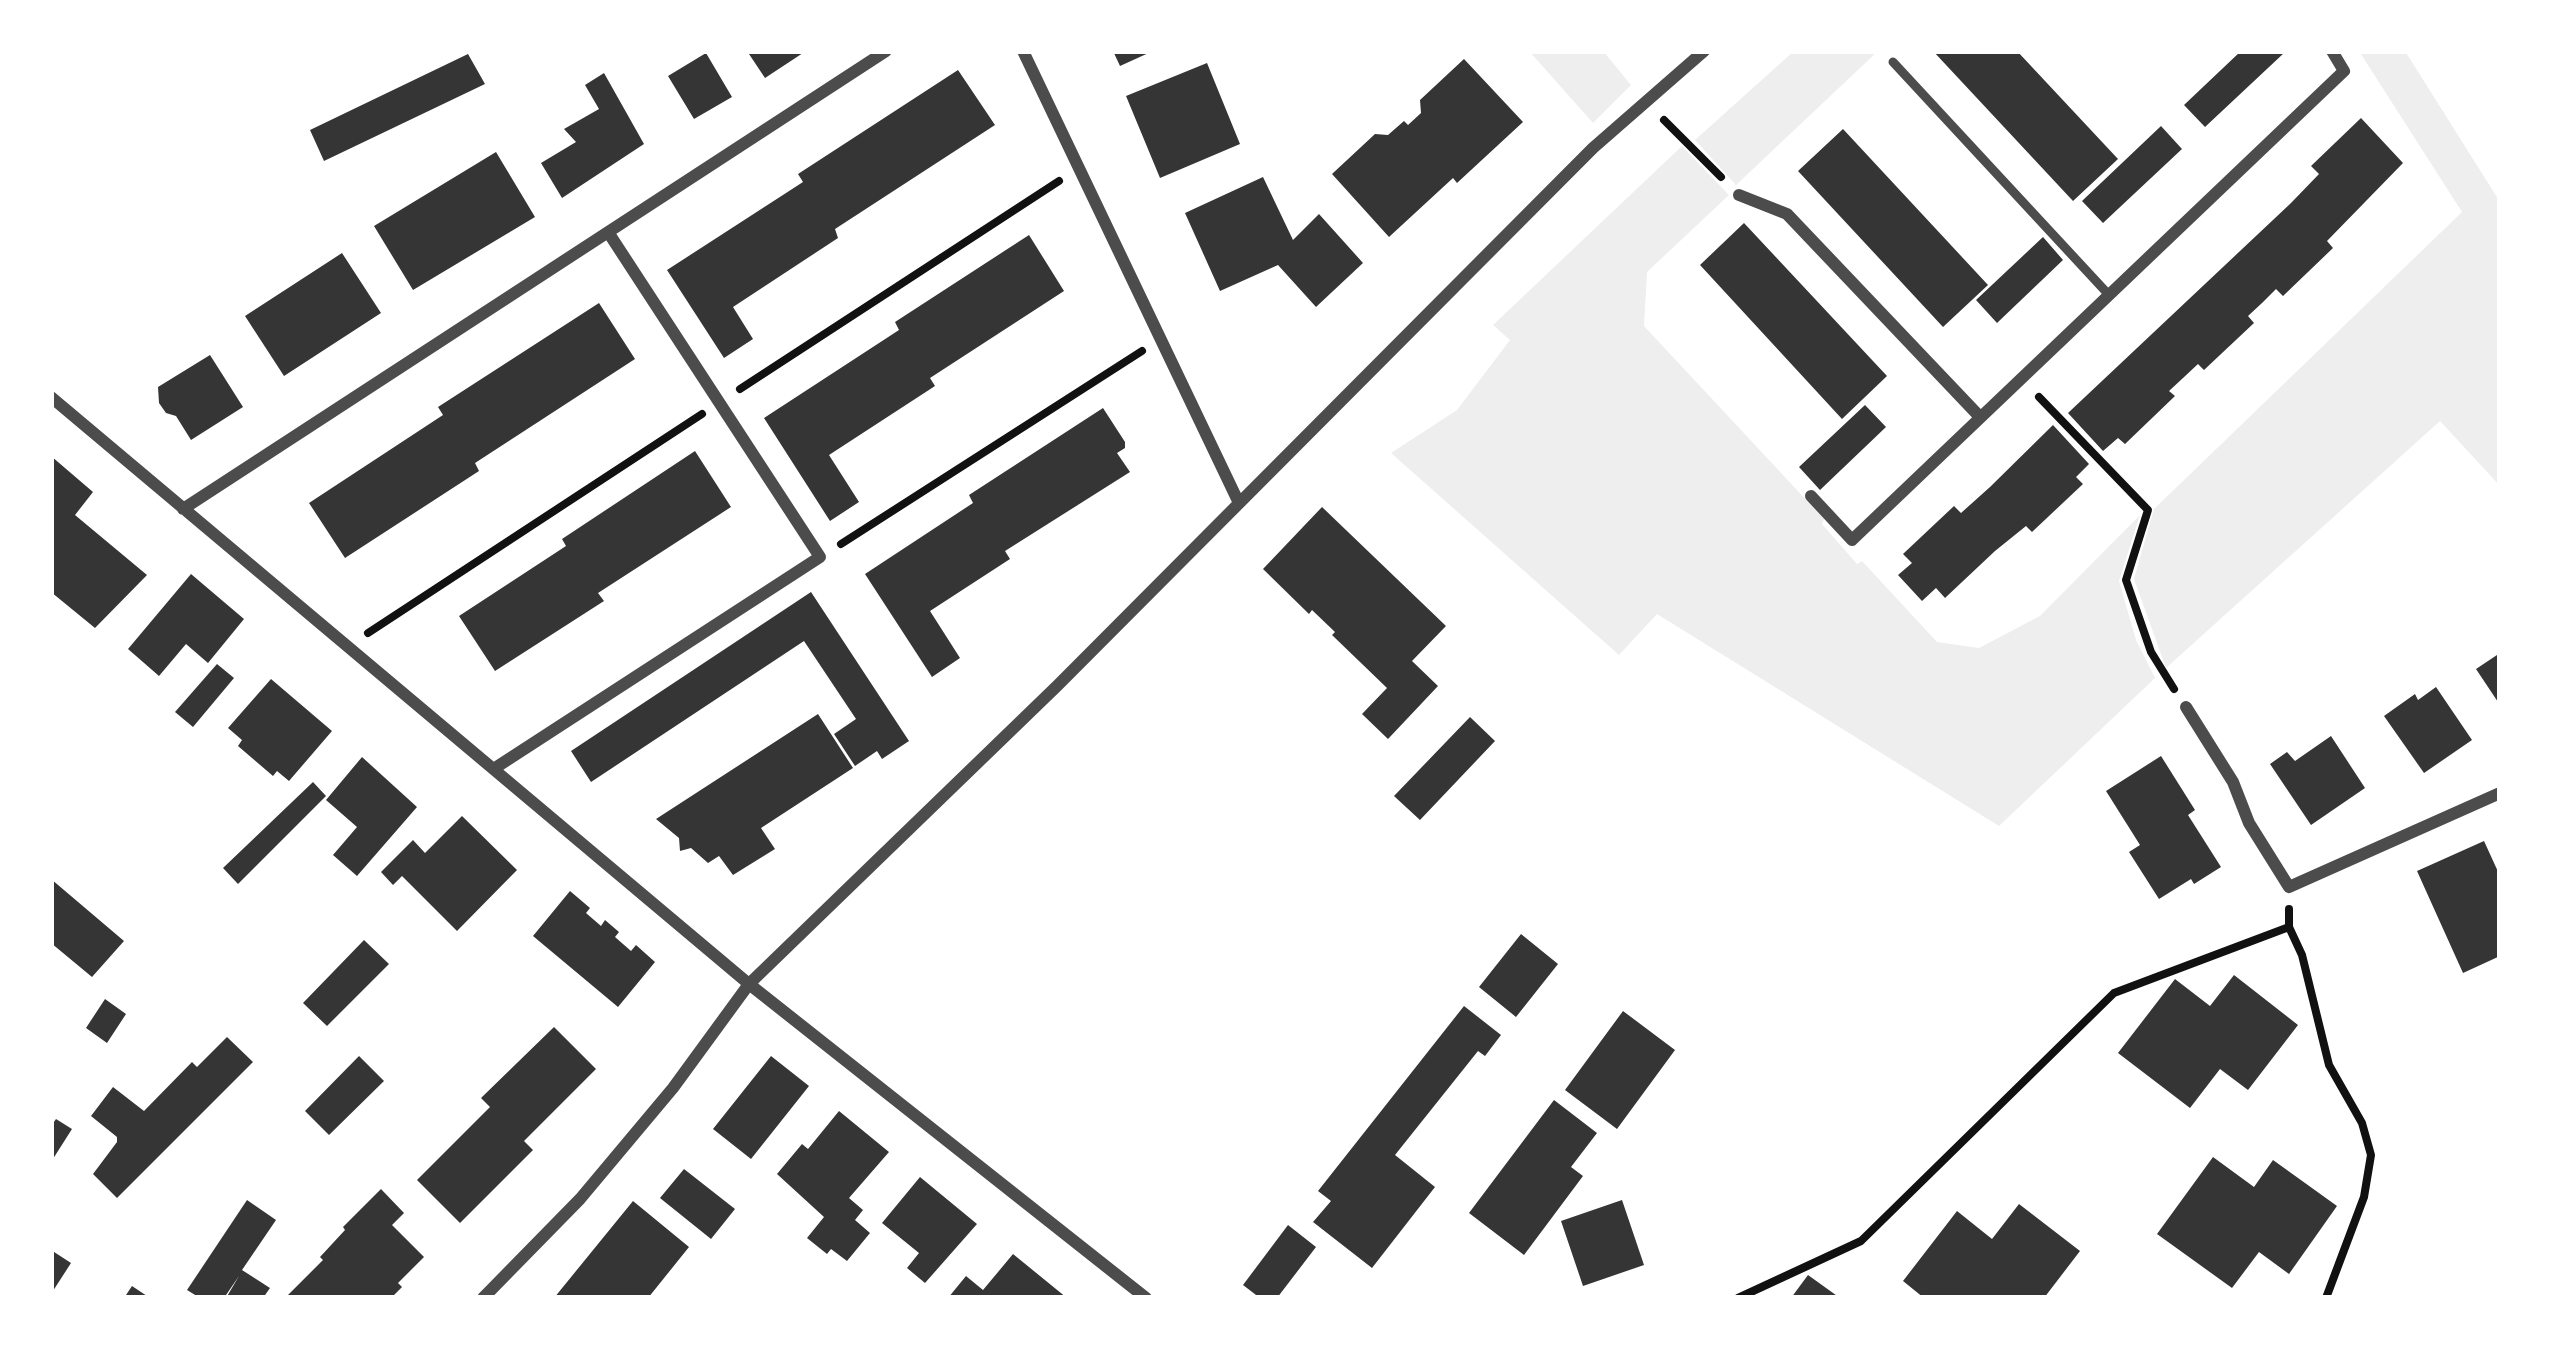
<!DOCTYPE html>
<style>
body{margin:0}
#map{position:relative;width:2551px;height:1349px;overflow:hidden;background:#fff;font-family:Roboto,sans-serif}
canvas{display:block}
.frame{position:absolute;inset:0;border:54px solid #fff;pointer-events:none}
</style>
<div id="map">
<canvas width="2551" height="1349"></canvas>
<div class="frame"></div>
</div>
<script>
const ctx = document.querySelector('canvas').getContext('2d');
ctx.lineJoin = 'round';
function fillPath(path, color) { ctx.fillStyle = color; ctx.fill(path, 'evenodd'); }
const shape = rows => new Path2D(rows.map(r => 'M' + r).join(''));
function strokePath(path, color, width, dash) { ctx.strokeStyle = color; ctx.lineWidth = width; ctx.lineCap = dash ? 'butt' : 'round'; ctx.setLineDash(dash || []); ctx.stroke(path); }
fillPath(shape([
 [1529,51,1603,51,1631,85,1593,123],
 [1794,51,1878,51,1736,185,1695,140],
 [2359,51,2405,51,2500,202,2500,486,2440,421,2166,668,2134,579,2154,509,2462,212],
 [1682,146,1729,195,1647,272,1644,326,1824,519,1822,524,1857,564,1862,561,1937,642,1979,648,2040,616,2140,515,2119,581,2136,640,2155,678,1999,826,1657,614,1619,655,1391,453,1457,410,1510,340,1493,325]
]), '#eee');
fillPath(shape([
 [747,51,806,51,765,78],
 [1113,51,1153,51,1120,66],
 [1933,51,2017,51,2118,159,2073,201],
 [2241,51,2284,53,2205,127,2184,105],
 [706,53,732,97,694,119,668,76],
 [468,54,485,84,324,161,310,130],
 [1464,59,1523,122,1457,183,1453,178,1389,237,1332,174,1375,134,1388,135,1404,121,1408,125,1421,113,1420,100],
 [1207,63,1240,144,1160,178,1126,96],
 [958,70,995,125,835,229,838,238,733,307,753,339,724,358,667,270,803,182,798,174],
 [604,73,644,144,562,198,541,163,576,142,564,129,599,109,585,85],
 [2361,118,2403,163,2327,241,2333,248,2283,296,2276,289,2262,303,2248,316,2254,323,2204,370,2198,364,2183,378,2169,391,2175,396,2125,444,2118,438,2103,451,2068,413,2291,203,2319,174,2311,166],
 [2161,126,2182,149,2103,223,2082,201],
 [1843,129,1988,285,1943,327,1798,171],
 [496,152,535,217,413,290,374,226],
 [1263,177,1293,240,1319,214,1363,263,1316,307,1278,265,1220,291,1185,213],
 [1744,223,1887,376,1842,419,1700,265],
 [1029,235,1064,291,930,378,935,386,829,455,859,502,830,521,764,418,899,330,895,322],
 [2043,237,2063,260,1997,323,1976,300],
 [342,253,381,313,284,376,245,316],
 [599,303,635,359,475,463,479,471,345,558,309,503,443,415,438,407],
 [210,355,243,407,191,440,176,416,166,413,159,403,158,387],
 [1865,405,1886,427,1820,490,1799,467],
 [1103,408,1125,442,1125,448,1117,453,1130,472,1005,551,1010,559,930,611,960,658,932,677,865,574,973,503,969,495],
 [2053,425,2089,464,2076,477,2083,484,2032,532,2026,526,1995,551,1945,598,1936,588,1922,601,1898,575,1912,563,1903,554,1954,506,1961,513,1990,487],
 [695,451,731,507,598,593,604,601,495,671,459,616,566,546,562,539],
 [51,456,93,492,75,515,147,575,95,628,51,592],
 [1322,507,1446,626,1412,661,1438,686,1388,739,1362,714,1387,688,1332,635,1335,632,1312,610,1309,614,1263,569],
 [191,574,244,619,208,663,186,644,159,676,128,649],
 [811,592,909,741,882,759,877,751,855,766,834,734,856,719,804,641,591,782,571,751],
 [2500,653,2500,705,2476,669],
 [217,664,234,678,193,727,175,712],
 [271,679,332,731,289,781,277,771,273,776,238,746,242,740,228,728],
 [2436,687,2472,740,2424,773,2384,716,2415,694,2418,700],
 [818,714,853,768,761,828,775,849,733,875,719,856,708,863,691,848,680,851,679,838,656,819],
 [1470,717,1495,741,1420,820,1394,796],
 [2331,736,2365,788,2311,825,2270,764,2287,752,2295,761],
 [2161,756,2195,810,2188,815,2221,867,2194,884,2191,879,2159,899,2129,852,2140,845,2106,791],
 [362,757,417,807,357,876,333,855,357,827,326,800],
 [313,782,326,796,238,884,223,868],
 [462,816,517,870,457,931,402,876,393,885,381,872,413,840,425,853],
 [2484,841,2500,876,2500,956,2463,973,2417,871],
 [51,879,124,941,92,977,51,943],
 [570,891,590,908,586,913,601,926,605,920,619,932,615,937,631,951,636,945,655,962,618,1007,533,936],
 [1521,934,1558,964,1516,1017,1479,987],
 [364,940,389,964,327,1026,303,1003],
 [2234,975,2298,1025,2248,1090,2220,1069,2190,1108,2118,1053,2175,979,2210,1006],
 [105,999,126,1014,107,1043,86,1028],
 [1464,1006,1501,1035,1485,1056,1478,1051,1395,1155,1435,1187,1372,1268,1313,1222,1331,1201,1318,1191],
 [1623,1011,1675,1050,1617,1129,1565,1090],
 [554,1027,596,1069,524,1141,533,1150,460,1223,417,1180,490,1107,481,1098],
 [227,1037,253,1062,117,1198,93,1174,117,1142,117,1137,91,1116,113,1087,144,1111,192,1062,197,1067],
 [359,1056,384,1081,329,1135,305,1111],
 [771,1056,809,1086,751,1159,713,1129],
 [1554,1100,1597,1133,1571,1167,1583,1176,1524,1255,1469,1213],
 [839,1111,889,1152,849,1198,863,1210,855,1220,870,1233,847,1261,831,1249,827,1254,807,1238,824,1217,777,1174,802,1144,808,1149],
 [56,1119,72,1129,51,1162,51,1126],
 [2213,1157,2254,1187,2273,1160,2337,1206,2289,1274,2259,1252,2232,1288,2157,1234],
 [684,1169,735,1209,711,1239,660,1198],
 [920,1177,977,1224,925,1283,907,1268,919,1253,882,1223],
 [381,1189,404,1213,392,1225,424,1257,398,1283,402,1287,391,1298,285,1298,323,1260,320,1257,345,1230,343,1227],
 [247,1200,276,1220,242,1270,270,1288,263,1298,226,1298,239,1276,224,1298,200,1298,187,1290],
 [1622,1200,1644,1265,1583,1286,1561,1221],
 [633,1201,689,1247,648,1298,554,1298],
 [2019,1204,2080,1251,2044,1298,1924,1298,1903,1281,1957,1211,1992,1239],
 [1288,1225,1316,1247,1277,1298,1260,1298,1243,1285],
 [51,1250,71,1263,51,1294],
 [1013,1254,1067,1298,948,1298,966,1276,983,1290],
 [1808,1275,1840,1298,1791,1298],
 [132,1286,150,1298,124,1298]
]), '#353535');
strokePath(shape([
 [1664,120,1721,177],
 [740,389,1059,181],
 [2039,397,2148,510,2126,580,2151,652,2174,689],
 [841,544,1142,351],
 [368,633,702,414],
 [2289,909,2289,927,2302,955,2329,1065,2362,1123,2371,1155,2364,1197,2326,1298],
 [1738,1298,1861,1241,2114,993,2289,927]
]), '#111', 8);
strokePath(shape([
 [1893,62,2109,295]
]), '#4c4c4c', 9);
strokePath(shape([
 [1023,51,1238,501],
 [1739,195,1787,214,1980,417],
 [51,397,749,984,1146,1298],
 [1811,496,1852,540,2344,71,2332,51],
 [183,509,886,51],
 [2186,707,2233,782,2249,823,2289,887,2500,793],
 [495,768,820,557,608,232],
 [483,1298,580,1199,673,1088,749,984,1057,686,1593,148,1704,51]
]), '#4c4c4c', 12);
</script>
